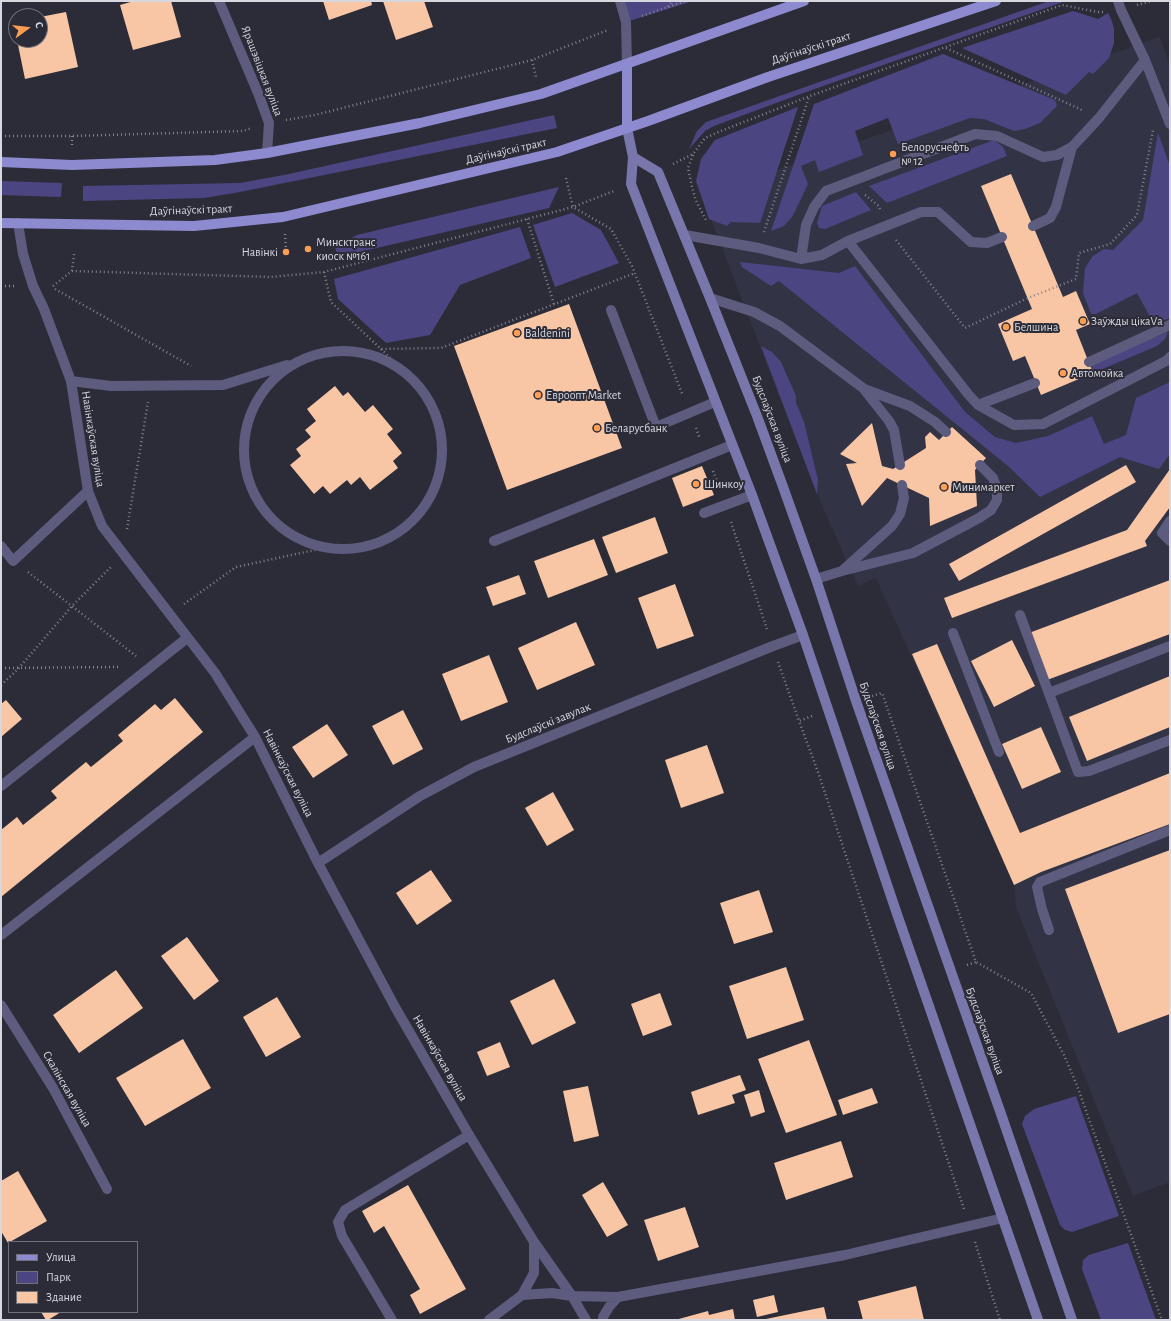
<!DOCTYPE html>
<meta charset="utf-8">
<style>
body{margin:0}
#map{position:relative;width:1171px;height:1321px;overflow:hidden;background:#2c2c38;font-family:"Alegreya Sans",sans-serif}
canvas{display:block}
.frame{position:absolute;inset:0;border:2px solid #d6d7df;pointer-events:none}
.legend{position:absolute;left:8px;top:1241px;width:130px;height:72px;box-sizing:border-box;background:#2c2c38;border:1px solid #70707b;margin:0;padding:5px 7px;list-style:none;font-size:12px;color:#d6d7df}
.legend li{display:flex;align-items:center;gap:8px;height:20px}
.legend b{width:20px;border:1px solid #70707b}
.north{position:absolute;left:8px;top:8px;width:40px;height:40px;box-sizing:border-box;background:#2c2c38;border:1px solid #70707b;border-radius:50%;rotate:75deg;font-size:11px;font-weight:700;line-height:16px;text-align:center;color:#d6d7df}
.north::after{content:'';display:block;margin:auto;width:14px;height:18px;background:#fc9d54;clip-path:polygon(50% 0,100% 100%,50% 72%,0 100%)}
</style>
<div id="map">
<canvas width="1171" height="1321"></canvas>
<div class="frame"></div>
<ul class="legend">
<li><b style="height:5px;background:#8d8ad0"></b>Улица</li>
<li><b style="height:11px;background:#4b4582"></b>Парк</li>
<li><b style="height:11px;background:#f8c6a4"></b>Здание</li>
</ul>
<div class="north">С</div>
</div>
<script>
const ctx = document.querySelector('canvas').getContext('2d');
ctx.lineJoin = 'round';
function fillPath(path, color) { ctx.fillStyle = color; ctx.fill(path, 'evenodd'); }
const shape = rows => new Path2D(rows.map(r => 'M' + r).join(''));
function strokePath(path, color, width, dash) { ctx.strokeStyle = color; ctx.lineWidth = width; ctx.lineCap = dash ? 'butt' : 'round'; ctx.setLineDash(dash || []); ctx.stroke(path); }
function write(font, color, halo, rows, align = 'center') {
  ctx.font = font + ' "Alegreya Sans",sans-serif'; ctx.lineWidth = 4; ctx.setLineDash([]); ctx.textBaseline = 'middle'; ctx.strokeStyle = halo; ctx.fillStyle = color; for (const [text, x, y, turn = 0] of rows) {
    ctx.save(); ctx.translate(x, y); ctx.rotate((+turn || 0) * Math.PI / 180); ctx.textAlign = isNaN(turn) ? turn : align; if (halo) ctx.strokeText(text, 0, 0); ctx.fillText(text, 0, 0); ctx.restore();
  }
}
fillPath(shape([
 [1160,37,1170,67,1170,1182,1133,1196,1016,907,1014,885,876,578,858,586,817,494,702,196]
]), '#333346');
fillPath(shape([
 [620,1,693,1,626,22],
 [1049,1,1066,1,806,92,714,126,705,131,689,149,697,131,706,122],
 [1073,11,1098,19,1108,13,1112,21,1114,29,1114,43,1109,58,1093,74,1089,72,1066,95,962,48],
 [943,54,1055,100,1057,106,1040,123,1025,129,1014,131,984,119,970,118,898,144,888,118,855,131,863,155,819,172,815,160,801,166,808,184,801,199,792,217,784,226,771,231,814,104],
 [798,107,760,223,731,222,727,226,709,219,696,181,701,159,715,140],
 [554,115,557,128,240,192,204,198,83,201,83,186,240,183,289,174],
 [1158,133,1170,166,1170,318,1154,324,1137,293,1096,314,1091,314,1083,293,1085,268,1093,256,1104,249,1113,250,1143,220],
 [994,140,1003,147,1007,156,887,203,869,186],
 [1,181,62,183,61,197,1,195],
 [559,187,549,208,338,257,335,247,357,235],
 [856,192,871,210,825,229,819,228,817,223,822,206],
 [572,213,601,230,619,263,555,287,533,225],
 [520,227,531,258,460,285,430,335,386,343,338,299,334,279],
 [740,262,839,273,855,266,965,412,995,437,1016,443,1048,436,1092,416,1104,444,1126,435,1136,398,1170,382,1170,454,1159,469,1120,457,1040,497,1008,466,779,281,771,286,742,267],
 [1168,332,1165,339,1157,346,1093,373,1090,364],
 [761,346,772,352,781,362,796,396,796,403,804,422,818,480,817,494],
 [1076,1096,1119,1216,1072,1232,1065,1230,1060,1225,1022,1124,1025,1116,1034,1109],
 [1128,1243,1156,1320,1101,1320,1082,1269,1083,1260,1089,1255]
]), '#4b4582');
fillPath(shape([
 [134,1,171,1,181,37,133,50,120,5],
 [323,1,371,1,372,5,329,20],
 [383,1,424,1,433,27,396,40],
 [66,12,78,67,25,79,17,40,40,40,40,17],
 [1011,174,1063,297,1076,291,1090,324,1076,330,1093,373,1041,395,1025,356,1013,361,998,324,1032,309,981,186],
 [569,304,622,448,507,490,454,346],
 [335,386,343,396,348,392,365,412,373,405,393,429,387,434,402,453,393,461,398,468,370,490,360,477,351,485,347,480,330,494,323,486,314,494,290,465,301,456,296,449,311,437,305,430,316,421,307,409],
 [872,423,882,466,893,469,926,448,925,437,930,432,939,440,952,427,986,458,975,470,977,506,930,526,929,498,887,478,862,506,846,464,857,463,840,454],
 [1126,465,1136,482,959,581,949,564],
 [702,466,714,495,683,507,672,478],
 [1170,469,1170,507,1145,541,1147,546,952,618,944,598,1127,530],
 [655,517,668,553,616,573,602,537],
 [594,539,608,575,548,598,534,561],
 [519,575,526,594,493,606,486,587],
 [1170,580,1170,634,1047,680,1029,633],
 [675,584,694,636,657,649,638,598],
 [576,622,595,665,537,690,518,648],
 [1012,640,1035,686,994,707,971,661],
 [937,644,1020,833,1170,773,1170,824,1041,872,1014,885,912,654],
 [489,655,508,702,461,721,442,674],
 [1170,676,1170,727,1087,761,1069,717],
 [175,698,203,732,1,897,1,830,17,817,23,825,57,798,51,791,86,762,91,767,123,741,118,735,155,704,161,710],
 [6,700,22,719,1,737,1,704],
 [403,710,423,749,393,765,372,726],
 [327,724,348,755,313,778,292,747],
 [1041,727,1061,772,1022,789,1002,744],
 [707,745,724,793,681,808,665,760],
 [553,792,574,830,547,846,525,808],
 [1170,850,1170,1014,1118,1033,1065,889],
 [431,870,452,901,417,925,396,893],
 [759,890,773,932,734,944,720,903],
 [187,937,219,981,194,1000,161,956],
 [786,967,804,1020,747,1039,729,986],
 [116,970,143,1008,79,1053,53,1015],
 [554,979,576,1023,532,1045,510,1001],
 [660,993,672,1025,643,1036,631,1004],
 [277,997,301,1037,266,1057,243,1017],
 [183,1039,211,1088,145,1126,116,1078],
 [809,1040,837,1115,786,1133,758,1059],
 [500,1042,510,1067,487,1076,477,1052],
 [740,1075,746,1090,732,1095,735,1103,698,1115,691,1092],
 [588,1086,599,1136,574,1142,563,1091],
 [872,1088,878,1103,843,1115,838,1100],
 [759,1090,765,1112,751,1117,744,1095],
 [841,1141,853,1177,786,1200,774,1163],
 [18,1171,47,1221,8,1243,1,1231,1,1181],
 [603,1182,628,1225,607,1237,582,1195],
 [408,1185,466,1289,420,1314,410,1295,420,1289,384,1226,374,1233,362,1211],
 [685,1207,699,1247,658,1261,644,1220],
 [916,1286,924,1320,863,1320,858,1301],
 [774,1295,778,1312,757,1317,753,1300],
 [824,1307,827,1320,766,1320,766,1319],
 [733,1309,735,1320,675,1320,708,1311,709,1315],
 [41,1312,61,1312,48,1320,46,1320]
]), '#f8c6a4');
strokePath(shape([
 [1137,5,1152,1],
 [668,7,672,1],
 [642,16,685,1],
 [946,48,1082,110],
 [532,60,536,77],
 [286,120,315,115,532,60,608,30],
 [1,136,72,136,243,131,252,128],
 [72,136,72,147],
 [693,155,688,168,692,187,696,201,706,220],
 [673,164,693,154,705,138,721,131,810,96,1062,5,1098,12,1103,12],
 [566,178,573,207,614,191],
 [865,195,879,206,880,209],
 [527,219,554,304],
 [764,232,809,97],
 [285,234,286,252],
 [896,240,965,328,1028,298,1076,279,1079,253,1110,244,1137,215,1153,130],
 [72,271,74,254],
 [324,272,331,302,381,349,441,348,635,273],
 [1,286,14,286],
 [53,286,72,271,270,277,324,272,573,207,611,229,632,266,683,396],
 [55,289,191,366],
 [381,349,404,371],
 [696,428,700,439],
 [713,471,720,489],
 [731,522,767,629],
 [127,529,148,402],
 [28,572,136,656],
 [184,604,236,567,324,548],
 [778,662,799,721],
 [1,668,120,667],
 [1,685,19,668,72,606,111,567],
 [872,696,882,693,976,962,1031,993,1064,1055,1076,1083,1162,1320],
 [812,716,799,721,818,772,964,1209],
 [967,965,976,962],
 [975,1242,1000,1320]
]), '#83838d', 2.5, [1, 3]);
strokePath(shape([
 [1118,1,1121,10,1145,60,1170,124],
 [1033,226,1050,218,1056,207,1072,147,1099,118,1145,60],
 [685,235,759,248,801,259,822,255,848,241,921,212,938,212,971,242,987,243,1002,237],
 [848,241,968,394,978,405,1014,425,1043,424,1166,361,1170,357],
 [801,259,806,225,814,207,826,191,975,134,997,136,1043,157,1057,155,1072,147],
 [710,298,754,312,780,326,863,388,889,421,894,430,900,465],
 [611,310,656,427,715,402],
 '244 450a99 99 0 1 1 198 0a99 99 0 1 1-198 0Z',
 [1089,362,1170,325],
 [71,381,111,386,223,385,287,365],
 [864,389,910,406,935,422,946,432],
 [978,405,1035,383],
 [704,513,752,495],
 [1170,521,1162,533,1170,541],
 [494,541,732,445],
 [1,546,13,561,88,491],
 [842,571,913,553,979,518,991,510,997,500,997,489,993,478,980,465],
 [816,579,842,571,892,526,900,514,904,498,902,485],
 [1020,615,1078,772,1089,771,1170,740],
 [953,633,999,752],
 [1049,693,1170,646],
 [1,786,187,638],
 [1049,930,1042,909,1037,887,1040,882,1170,830],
 [1,935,255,737],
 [392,1320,342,1236,338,1222,345,1210,469,1135]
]), '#5d5c7f', 10);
strokePath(shape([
 [219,1,258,93,269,123,267,153],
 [620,1,626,22,627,64],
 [18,223,23,254,33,286,44,309,71,381,88,491,102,526,215,673,255,737,318,863,395,1007,469,1135,534,1242,572,1296,586,1320],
 [318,863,420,796,474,767,773,646,803,635],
 [1,1005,53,1088,107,1189],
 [522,1295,552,1293,572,1296,618,1297,845,1255,1003,1218],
 [489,1320,522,1295,534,1273,534,1242],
 [603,1320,603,1317,609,1307,618,1297]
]), '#5d5c7f', 10);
strokePath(shape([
 [627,128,633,157,631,184,752,495,803,635,897,914,1038,1320],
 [633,157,658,172,710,298,757,416,782,484,816,579,856,701,1000,1111,1072,1320]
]), '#7976ac', 10);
strokePath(shape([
 [627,64,627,128],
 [1,162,72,165,215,160,267,153,420,123,541,94,804,1],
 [1,223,194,226,283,217,557,152,648,121,768,77,996,1]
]), '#8d8ad0', 10);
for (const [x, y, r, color] of [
 [893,154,4,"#fc9d54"],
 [308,249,4,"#fc9d54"],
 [286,252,4,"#fc9d54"],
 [1083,321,4,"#fc9d54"],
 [1006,327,4,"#fc9d54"],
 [517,333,4,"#fc9d54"],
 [1063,373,4,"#fc9d54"],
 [538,395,4,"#fc9d54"],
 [597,428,4,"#fc9d54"],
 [696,484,4,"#fc9d54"],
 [944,487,4,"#fc9d54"]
]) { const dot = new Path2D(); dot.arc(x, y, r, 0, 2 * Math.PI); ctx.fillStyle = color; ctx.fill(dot); strokePath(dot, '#2c2c38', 1.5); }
write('12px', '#d6d7df', '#2c2c38', [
 ["Даўгінаўскі тракт",811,48,-18],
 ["Ярашэвіцкая вуліца",262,71,69],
 ["Даўгінаўскі тракт",506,151,-13],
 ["Даўгінаўскі тракт",191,210,-2],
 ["Будслаўская вуліца",772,419,69],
 ["Навінкаўская вуліца",93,439,81],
 ["Будслаўскі завулак",548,723,-22],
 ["Будслаўская вуліца",878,726,71],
 ["Навінкаўская вуліца",288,773,63],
 ["Будслаўская вуліца",985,1031,70],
 ["Навінкаўская вуліца",440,1058,60],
 ["Скалінская вуліца",67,1089,60]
]);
write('12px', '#d6d7df', '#2c2c38', [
 ["Белоруснефть",901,147],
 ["№ 12",901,161],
 ["Минсктранс",316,242],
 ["киоск №161",316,256],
 ["Навінкі",278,252,"right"],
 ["Заўжды цікаVа",1091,321],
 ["Белшина",1014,327],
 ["Baldenini",525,333],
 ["Автомойка",1071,373],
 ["Евроопт Market",546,395],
 ["Беларусбанк",605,428],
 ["Шинкоу",704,484],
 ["Минимаркет",952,487]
], 'left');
</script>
